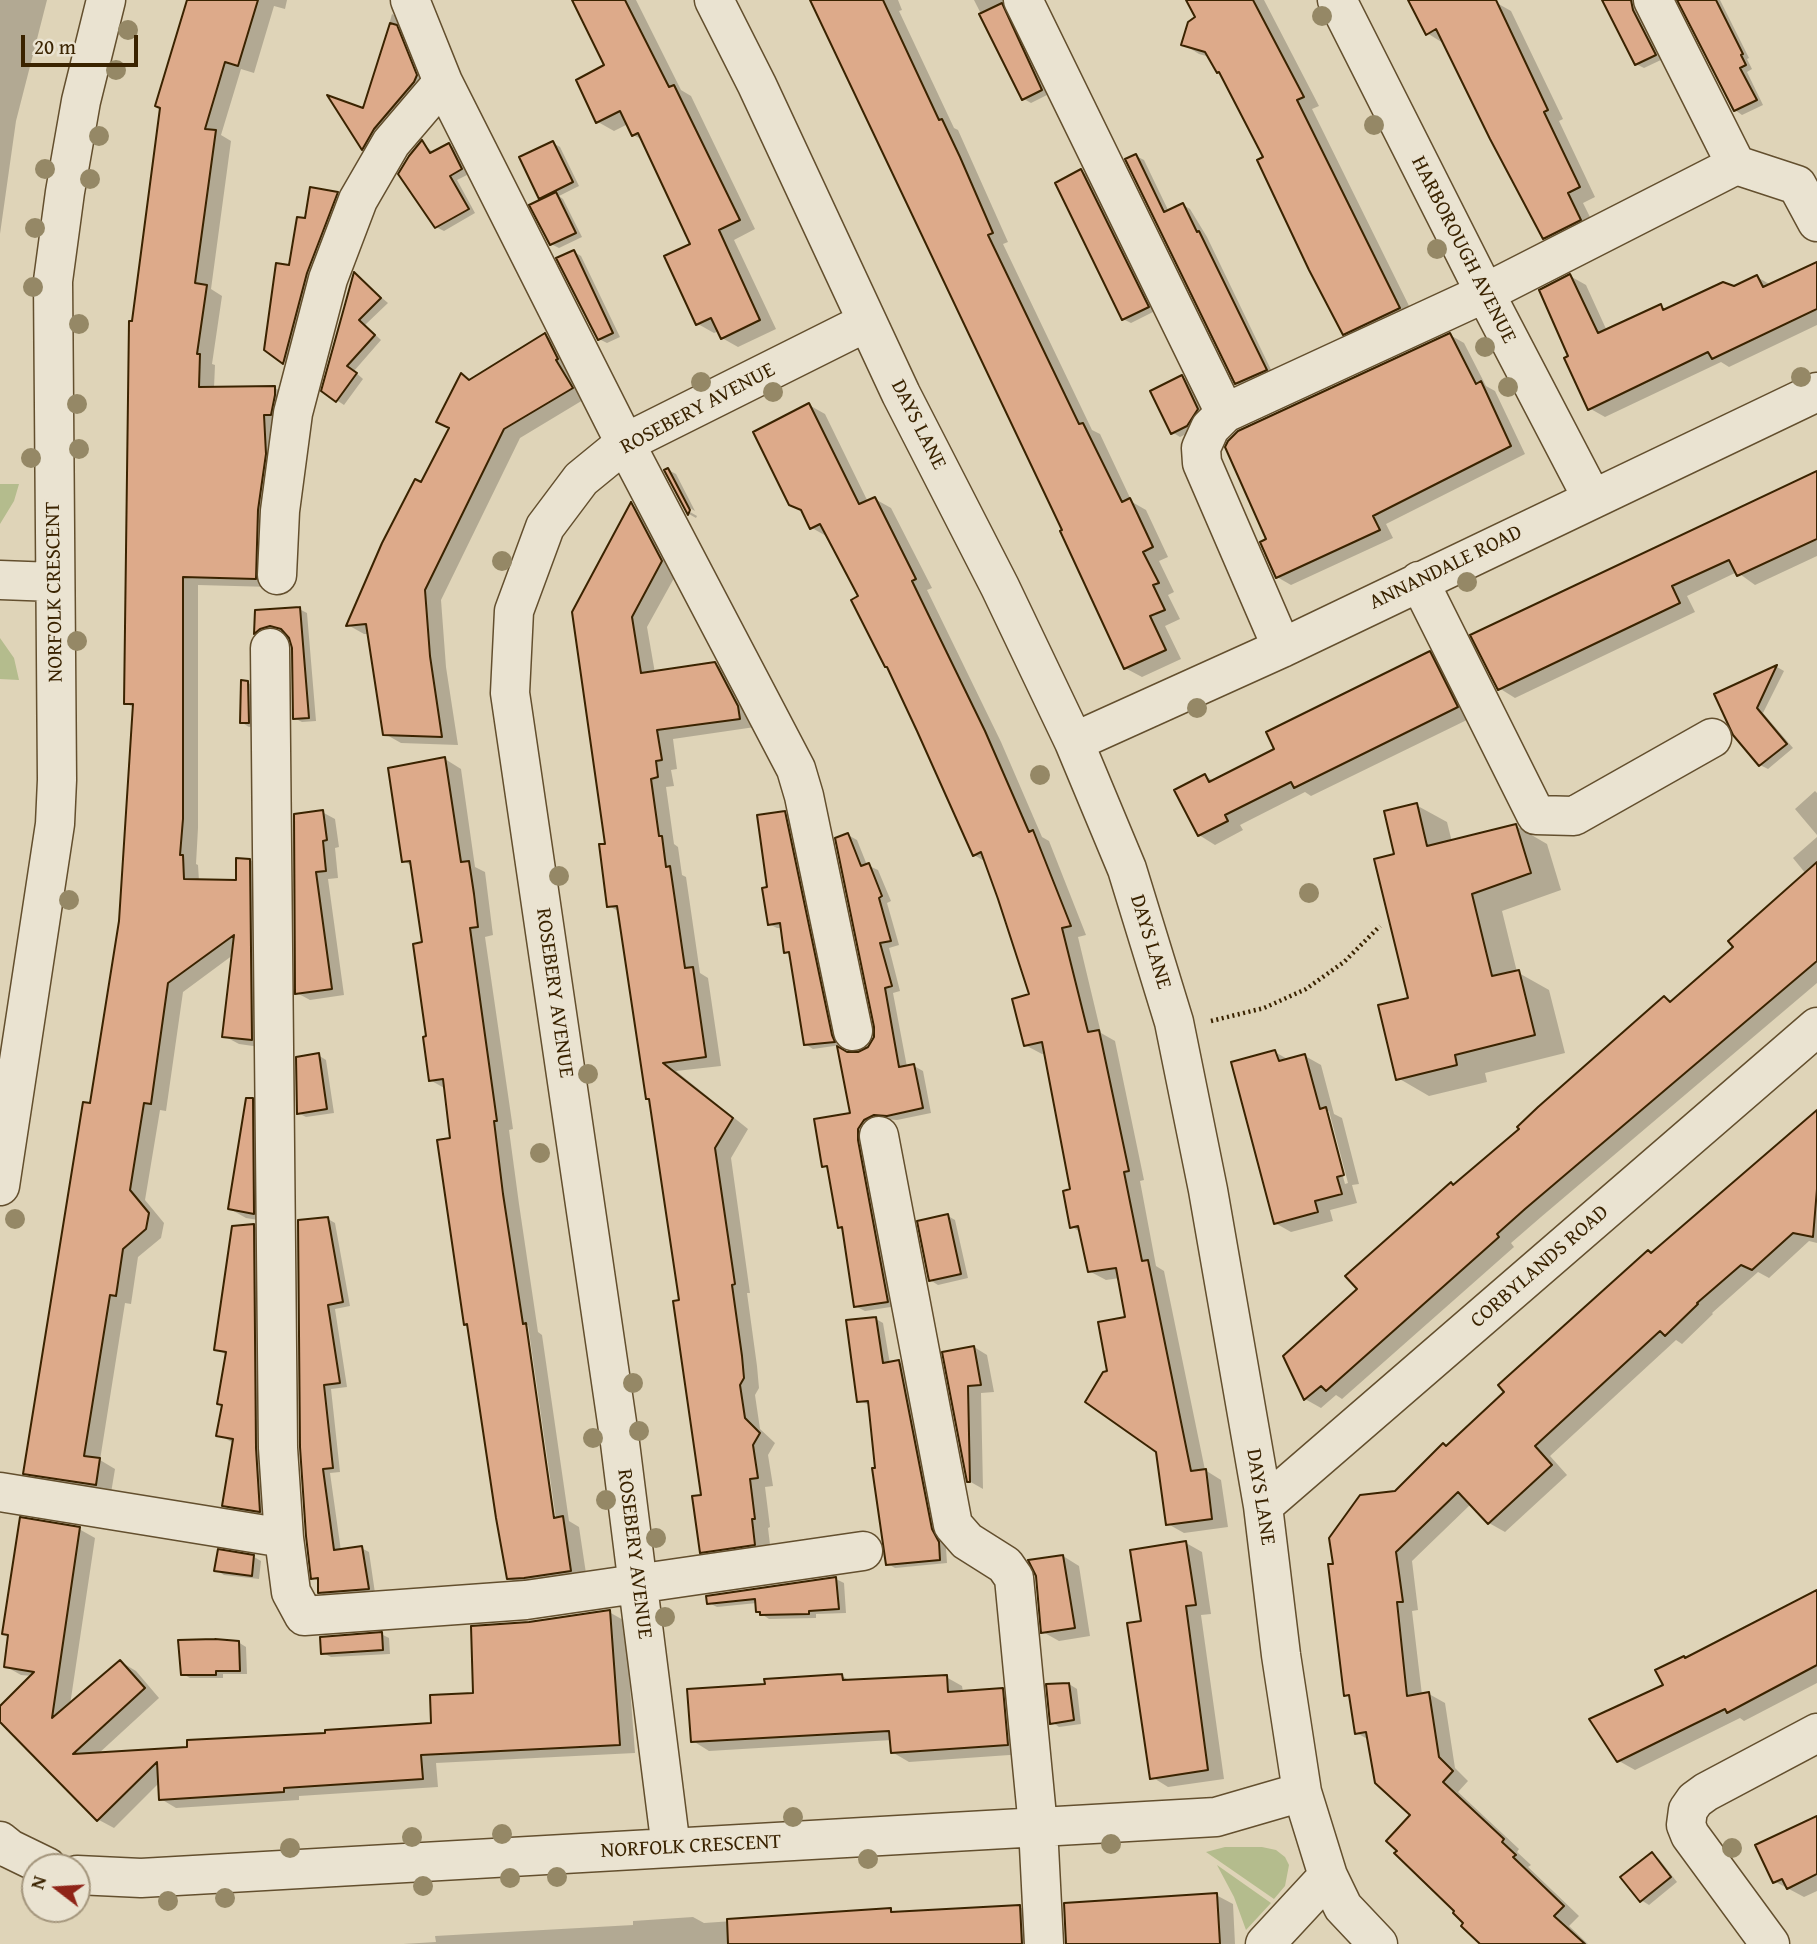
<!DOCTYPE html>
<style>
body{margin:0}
#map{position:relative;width:1817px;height:1944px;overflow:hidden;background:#dfd4b8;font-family:"Gentium Book Plus",serif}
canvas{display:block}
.north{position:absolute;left:21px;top:1853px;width:70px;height:70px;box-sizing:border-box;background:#eae3d1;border:2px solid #a4967d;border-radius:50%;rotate:287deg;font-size:19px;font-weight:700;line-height:28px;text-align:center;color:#3a2300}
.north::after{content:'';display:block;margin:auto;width:24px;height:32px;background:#8f2418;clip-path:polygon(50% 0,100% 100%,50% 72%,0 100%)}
.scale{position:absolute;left:21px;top:35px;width:117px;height:32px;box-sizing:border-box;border:4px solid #3a2300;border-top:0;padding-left:9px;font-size:21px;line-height:24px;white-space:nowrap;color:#3a2300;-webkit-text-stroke:5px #eae3d1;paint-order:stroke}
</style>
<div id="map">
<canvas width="1817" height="1944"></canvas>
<div class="north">N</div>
<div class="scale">20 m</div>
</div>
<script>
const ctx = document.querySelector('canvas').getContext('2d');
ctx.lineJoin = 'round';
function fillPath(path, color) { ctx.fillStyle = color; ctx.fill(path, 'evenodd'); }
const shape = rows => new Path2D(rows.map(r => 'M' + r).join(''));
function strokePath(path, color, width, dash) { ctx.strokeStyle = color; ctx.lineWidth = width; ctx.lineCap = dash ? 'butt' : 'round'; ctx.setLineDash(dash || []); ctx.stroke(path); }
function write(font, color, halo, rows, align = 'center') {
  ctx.font = font + ' "Gentium Book Plus",serif'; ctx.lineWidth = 6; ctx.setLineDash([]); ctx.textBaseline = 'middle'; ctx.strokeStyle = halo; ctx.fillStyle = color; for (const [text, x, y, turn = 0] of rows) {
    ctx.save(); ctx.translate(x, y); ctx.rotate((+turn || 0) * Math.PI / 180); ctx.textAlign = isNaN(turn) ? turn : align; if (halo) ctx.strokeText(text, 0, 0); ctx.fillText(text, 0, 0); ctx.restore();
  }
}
fillPath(shape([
 [0,484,19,484,14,501,0,524],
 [0,638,14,658,19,680,0,679],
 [1225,1847,1262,1847,1276,1850,1285,1857,1289,1865,1285,1886,1274,1899,1206,1852],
 [1217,1865,1271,1903,1246,1930,1234,1897]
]), '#b4bc8d');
fillPath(shape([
 [0,0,47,0,16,121,0,234],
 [188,0,287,0,285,9,274,6,254,73,241,69,221,135,231,141,211,289,222,296,212,364,215,365,214,388,275,388,290,396,271,587,198,585,198,828,196,864,198,865,199,881,237,881,250,860,265,869,267,1048,239,1044,224,1036,233,955,183,992,166,1111,160,1110,145,1200,164,1223,161,1238,138,1257,131,1304,125,1303,100,1460,115,1469,111,1493,41,1482,25,1473,92,1105,121,921,134,708,126,703,134,322],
 [574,0,636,0,681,90,691,96,755,229,734,240,776,329,738,347,722,338,719,331,714,333,698,324,692,245,643,140,633,135,628,124,614,131,598,122,607,66],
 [812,0,898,0,902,10,899,11,954,128,958,130,1008,242,1003,244,1092,430,1100,434,1132,502,1146,510,1168,557,1159,561,1174,592,1168,595,1180,619,1165,626,1181,659,1142,677,1125,668,1064,531],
 [974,0,1009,0,1049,94,1031,103,1024,99],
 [1188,0,1264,0,1319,106,1312,109,1415,318,1360,343,1344,333,1266,158,1222,74,1218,72,1210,57,1199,54,1183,44,1197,18],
 [1410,0,1495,2,1511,11,1563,119,1559,121,1595,197,1583,203,1596,229,1561,247,1544,238,1443,43,1427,33],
 [1604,0,1640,0,1663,59,1644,68,1636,64],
 [1679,0,1720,0,1749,58,1747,59,1752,69,1747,72,1763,105,1742,115,1735,110],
 [392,14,398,17,424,80,370,153,363,149,331,99,365,111],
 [422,143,434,153,449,145,457,149,469,174,457,180,475,213,444,231,436,227],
 [553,143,560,147,579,186,559,196,563,199,582,237,559,248,551,244,544,200,540,198],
 [1136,156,1144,160,1169,212,1183,205,1190,209,1207,237,1273,374,1244,387,1237,383],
 [1081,171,1089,176,1155,311,1131,323,1123,319],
 [337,193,345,197,291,366,266,349,306,220],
 [574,252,581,256,620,337,607,343,599,339],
 [1817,264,1817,325,1729,367,1721,362,1605,417,1589,408,1571,357,1570,276,1586,285,1607,331,1661,306,1667,310,1734,288,1757,277,1771,285],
 [355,275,388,303,365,325,381,340,354,371,363,379,344,405,323,391],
 [545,335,561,345,588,397,520,438,441,600,446,667,458,745,401,743,385,734,370,634,364,634,348,625,450,429,438,422,462,375,471,381],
 [1450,335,1464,343,1486,386,1495,391,1525,454,1386,524,1393,538,1291,585,1277,577,1268,540],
 [1182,377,1190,382,1205,414,1195,430,1180,437,1172,432],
 [809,405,825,414,868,502,875,499,891,508,932,588,927,590,1001,742,1042,837,1049,841,1086,935,1078,937,1101,1033,1115,1041,1144,1180,1140,1181,1156,1266,1164,1271,1205,1470,1221,1480,1228,1527,1184,1533,1168,1524,1158,1451,1109,1373,1127,1318,1120,1278,1106,1280,1089,1271,1082,1233,1072,1227,1072,1191,1046,1053,1042,1054,1025,1045,1032,995,986,862,974,855,860,597,828,537,812,528,804,512,790,504],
 [668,470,676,474,695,511,690,508,690,512,697,516,696,518,689,514,666,471],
 [1817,473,1817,556,1755,585,1737,572,1687,596,1695,612,1515,698,1499,688],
 [632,505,647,514,678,571,647,627,655,673,715,664,731,673,755,727,673,739,677,769,671,770,674,786,666,787,674,844,678,847,682,875,686,877,700,973,708,978,721,1066,676,1071,748,1129,731,1158,750,1293,747,1293,757,1366,759,1388,755,1395,760,1429,775,1443,768,1455,773,1486,765,1487,770,1527,768,1528,771,1553,717,1561,701,1552,703,1496,681,1302,651,1100,647,1098,620,912,609,906,607,845],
 [299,609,307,613,316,721,302,722,294,718,294,648,291,637,286,631,279,629,267,632,262,637,256,633,256,612],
 [1430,653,1446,663,1473,717,1311,796,1305,792,1240,825,1243,830,1215,845,1199,835,1205,776,1214,781,1277,750],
 [1777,667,1784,671,1763,713,1793,748,1768,769,1760,765,1716,695],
 [248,683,256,687,256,726,249,727,241,722],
 [445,759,461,769,475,867,485,872,493,935,485,937,513,1129,509,1130,519,1204,538,1332,542,1335,569,1521,579,1527,587,1580,525,1588,508,1578,469,1326,466,1324,452,1139,446,1089,430,1080,424,944,413,867,404,861],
 [524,1325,528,1325,557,1526,554,1526],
 [1815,791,1817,793,1817,835,1795,809],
 [1416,805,1447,822,1452,842,1516,826,1547,844,1561,890,1502,911,1517,972,1549,990,1565,1053,1485,1073,1487,1082,1429,1096,1398,1078,1411,999,1396,855],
 [322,812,335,819,339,847,335,848,338,878,328,879,344,995,310,1000,297,993],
 [784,812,792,817,841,1045,813,1049,805,1044,791,955,786,952,782,928,777,928,769,924,769,888],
 [848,835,857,840,867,865,878,870,891,901,887,903,899,945,889,948,900,991,893,993,907,1067,914,1066,923,1071,931,1113,897,1120,884,1119,897,1306,865,1311,855,1306,844,1230,839,1227,829,1169,824,1166,853,1114,847,1054,857,1054,868,1049,875,1039,876,1027],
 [1817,837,1817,983,1541,1217,1511,1243,1514,1247,1342,1399,1336,1395,1321,1408,1305,1399,1359,1289,1455,1186,1521,1129,1664,998,1672,1002,1736,947,1806,874,1793,858],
 [1275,1052,1289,1060,1305,1056,1321,1065,1334,1114,1342,1118,1359,1184,1352,1185,1357,1203,1330,1210,1333,1221,1291,1232,1275,1223],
 [1325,1111,1329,1111,1348,1183,1345,1184],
 [318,1055,326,1060,334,1113,306,1117,298,1113],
 [252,1100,268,1110,270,1222,246,1218,230,1209],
 [1817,1111,1817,1243,1809,1241,1769,1278,1758,1272,1712,1313,1713,1314,1682,1344,1676,1340,1550,1456,1567,1475,1505,1532,1489,1523,1471,1504,1412,1561,1418,1610,1412,1611,1422,1695,1429,1694,1445,1703,1455,1768,1468,1781,1458,1792,1519,1849,1517,1852,1531,1865,1528,1867,1579,1916,1569,1926,1588,1944,1482,1944,1466,1923,1412,1815,1369,1740,1357,1733,1351,1698,1346,1695,1335,1565,1396,1492,1447,1447,1652,1255],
 [948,1216,955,1220,968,1278,938,1285,930,1280],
 [328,1219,335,1223,350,1306,335,1309,347,1387,331,1389,340,1472,330,1473,341,1551,361,1548,369,1552,375,1593,328,1596,320,1592,320,1582,313,1578],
 [254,1226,265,1233,272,1516,235,1512,224,1505,234,1443,218,1435,224,1406,219,1404,227,1355,216,1349],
 [876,1319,883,1323,890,1364,899,1362,907,1366,939,1535,946,1548,947,1563,895,1568,888,1564,870,1405,859,1401],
 [974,1347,987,1355,994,1392,981,1393,983,1489,969,1481,944,1353],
 [79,1529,95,1538,70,1705,121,1662,136,1671,159,1698,98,1754,189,1748,433,1724,475,1695,529,1623,609,1612,625,1621,635,1753,436,1763,438,1787,299,1796,299,1800,176,1808,161,1799,160,1782,114,1828,99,1820,0,1719,0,1708,32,1676,21,1675,5,1666,10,1637,4,1633],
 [1186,1543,1202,1552,1211,1614,1201,1615,1224,1779,1168,1787,1152,1777,1143,1622],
 [1063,1556,1079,1566,1090,1636,1059,1641,1043,1632],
 [254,1557,261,1561,259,1579,224,1575,216,1570],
 [836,1579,844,1583,846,1613,816,1614,816,1618,769,1619,757,1611,757,1603,717,1607,709,1603],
 [1817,1593,1817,1683,1744,1721,1740,1718,1635,1770,1619,1761,1665,1685,1686,1660],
 [381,1634,389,1638,390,1654,331,1657,323,1653],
 [238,1642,246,1647,247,1674,223,1674,223,1678,190,1678,183,1674],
 [842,1676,852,1682,946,1677,962,1686,963,1692,1002,1689,1018,1699,1024,1754,909,1762,892,1752,892,1740,709,1751,693,1741,766,1686],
 [1069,1684,1077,1689,1081,1724,1059,1727,1052,1722],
 [1817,1817,1817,1891,1804,1897,1774,1881],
 [1652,1854,1659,1859,1677,1882,1649,1905,1641,1900],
 [1216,1895,1233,1904,1235,1944,1067,1944],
 [1020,1907,1035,1916,1037,1944,403,1944,436,1942,435,1936,633,1925,633,1921,693,1917,704,1923,891,1910,897,1913]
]), '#0003');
const building = shape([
 [187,0,258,0,238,66,225,62,205,129,216,130,195,283,207,285,197,354,200,354,199,387,275,386,275,395,271,415,264,415,266,454,258,510,256,579,183,577,183,819,180,855,183,855,184,879,236,880,236,858,250,859,252,1040,222,1037,234,935,168,983,151,1104,144,1103,130,1190,149,1213,146,1229,123,1249,116,1296,110,1295,84,1456,100,1458,96,1485,23,1474,83,1102,90,1103,119,921,133,704,124,704,129,321,132,321,160,108,155,106,187,0],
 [572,0,625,0,669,87,674,85,740,220,719,230,760,320,721,339,711,318,696,325,664,256,690,244,645,148,638,133,632,136,620,111,596,123,576,80,604,65,572,0],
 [810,0,883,0,939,120,942,119,960,157,993,233,988,235,1079,424,1083,423,1122,502,1130,498,1153,547,1143,552,1159,583,1153,585,1165,610,1150,616,1166,650,1124,669,1060,531,1062,530,810,0],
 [1186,0,1253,0,1304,97,1297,100,1400,308,1343,335,1309,270,1257,160,1263,157,1219,72,1217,73,1205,52,1181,45,1188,22,1195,17,1186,0],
 [1408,0,1496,0,1548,110,1544,112,1580,187,1568,193,1581,220,1543,239,1490,139,1436,29,1426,35,1408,0],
 [1602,0,1631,0,1633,10,1656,55,1635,65,1602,0],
 [1677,0,1716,0,1743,54,1741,55,1746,65,1740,68,1757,100,1734,111,1677,0],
 [1002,3,1042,90,1022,100,979,14,1002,3],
 [390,23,397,25,417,75,414,82,374,129,362,150,327,95,363,108,390,23],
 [422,140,430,153,449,143,462,169,450,176,469,209,435,228,398,174,409,156,422,140],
 [553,141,573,182,539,199,519,157,553,141],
 [1136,154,1164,212,1183,203,1197,232,1199,231,1267,370,1235,384,1125,159,1136,154],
 [1081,169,1149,307,1122,320,1055,183,1081,169],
 [310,187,338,192,307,273,283,364,264,350,276,263,289,265,297,217,305,218,310,187],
 [556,192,576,233,550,245,529,205,556,192],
 [574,250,613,333,598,340,556,258,574,250],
 [1817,262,1817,309,1712,359,1708,352,1588,410,1564,358,1568,356,1539,290,1570,274,1598,333,1661,304,1663,310,1723,282,1734,286,1757,275,1763,287,1817,262],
 [354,272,381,298,359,320,375,335,347,366,357,373,336,402,321,391,354,272],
 [545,333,558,359,556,360,573,388,504,429,425,590,430,656,442,737,383,735,366,624,346,626,382,543,415,479,421,482,449,428,436,422,461,373,469,380,545,333],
 [1450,333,1476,384,1481,381,1511,446,1373,516,1380,530,1276,578,1260,542,1266,539,1225,447,1228,441,1238,431,1450,333],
 [1182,375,1198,409,1187,426,1171,434,1150,391,1182,375],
 [809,403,859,504,875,497,916,579,912,581,985,731,1029,832,1033,830,1071,926,1062,928,1088,1032,1099,1030,1129,1171,1124,1172,1142,1261,1148,1260,1191,1471,1206,1469,1212,1519,1166,1525,1156,1452,1085,1402,1103,1372,1107,1371,1098,1322,1125,1317,1116,1268,1088,1272,1078,1226,1070,1228,1063,1191,1070,1189,1042,1042,1024,1046,1012,999,1029,994,998,899,981,852,973,856,917,731,887,667,885,667,851,600,858,596,820,524,810,529,801,510,789,505,753,432,809,403],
 [668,468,690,510,688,515,664,470,668,468],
 [1817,471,1817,539,1737,576,1729,560,1672,586,1680,603,1498,690,1470,635,1817,471],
 [631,502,662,561,632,617,641,673,715,662,738,706,740,719,657,730,662,760,656,761,658,777,651,779,659,836,662,836,666,867,670,866,685,968,693,967,706,1057,663,1063,733,1118,715,1148,735,1284,732,1285,742,1356,744,1378,740,1385,745,1418,760,1433,753,1445,758,1478,750,1479,755,1519,752,1519,755,1545,700,1553,692,1496,701,1495,673,1301,679,1300,649,1099,646,1099,617,906,607,907,599,844,605,844,572,612,631,502],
 [300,607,309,718,293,719,292,648,289,638,281,629,270,626,260,629,254,634,255,610,300,607],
 [1430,651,1458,707,1294,788,1291,782,1225,815,1228,821,1198,836,1174,790,1205,774,1209,782,1274,749,1266,732,1430,651],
 [1777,665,1757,708,1787,744,1759,766,1733,735,1714,694,1777,665],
 [241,680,248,681,249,723,240,723,241,680],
 [445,757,461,862,469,861,474,894,478,927,470,928,497,1121,494,1121,503,1194,523,1324,526,1323,554,1518,563,1516,571,1571,524,1578,507,1579,496,1518,467,1324,464,1325,437,1140,450,1138,443,1079,429,1081,423,1037,426,1036,413,944,422,942,410,861,402,862,388,768,445,757],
 [1417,803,1427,846,1516,824,1531,873,1472,894,1492,976,1519,970,1535,1035,1455,1055,1457,1065,1396,1080,1378,1005,1408,998,1374,859,1394,854,1384,811,1417,803],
 [323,810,327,840,323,841,326,871,316,872,332,989,295,994,294,814,323,810],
 [785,811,832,1035,835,1042,804,1045,789,952,784,953,780,923,768,925,762,888,767,887,757,815,785,811],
 [848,833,861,866,869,863,882,896,879,898,891,941,880,943,892,986,885,988,899,1067,914,1064,923,1108,887,1116,874,1115,864,1120,858,1129,858,1140,888,1302,854,1307,842,1227,838,1228,827,1166,822,1167,814,1119,850,1113,837,1046,847,1052,858,1052,868,1047,874,1037,874,1027,835,838,848,833],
 [1817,862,1817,961,1525,1209,1497,1234,1499,1237,1326,1391,1321,1386,1304,1400,1283,1356,1357,1289,1345,1276,1451,1182,1453,1185,1519,1129,1517,1127,1538,1107,1664,996,1670,1002,1733,947,1728,941,1817,862],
 [1275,1050,1279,1061,1305,1054,1320,1109,1326,1107,1344,1175,1337,1177,1342,1194,1315,1201,1318,1212,1274,1224,1231,1062,1275,1050],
 [319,1053,327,1109,297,1114,296,1057,319,1053],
 [246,1098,253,1098,254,1214,228,1209,246,1098],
 [1817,1110,1817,1189,1813,1237,1793,1233,1752,1270,1741,1265,1697,1303,1698,1304,1665,1336,1660,1331,1535,1446,1552,1465,1488,1524,1458,1492,1396,1552,1403,1602,1397,1602,1407,1696,1429,1692,1439,1757,1453,1771,1443,1782,1504,1839,1502,1842,1516,1855,1513,1857,1564,1906,1554,1916,1585,1944,1480,1944,1461,1926,1463,1923,1453,1913,1454,1911,1394,1853,1397,1851,1386,1841,1410,1815,1375,1783,1366,1732,1355,1734,1349,1695,1344,1696,1328,1564,1333,1564,1329,1538,1360,1495,1395,1491,1443,1443,1446,1446,1504,1392,1498,1385,1648,1250,1651,1253,1817,1110],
 [948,1214,961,1274,929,1281,917,1221,948,1214],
 [328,1217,343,1302,328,1305,340,1383,324,1385,333,1468,323,1469,334,1550,362,1546,369,1589,318,1593,318,1578,311,1579,306,1536,300,1447,298,1220,328,1217],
 [254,1224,256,1448,260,1512,222,1506,233,1439,216,1436,222,1405,217,1404,226,1352,214,1350,232,1226,254,1224],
 [876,1317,883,1363,899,1360,932,1529,939,1542,940,1560,886,1565,872,1468,875,1468,868,1401,857,1402,846,1320,876,1317],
 [974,1346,981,1385,968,1386,970,1482,967,1482,942,1352,974,1346],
 [20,1517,80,1527,52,1718,120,1660,145,1688,73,1754,187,1747,187,1740,325,1733,325,1730,431,1723,430,1695,473,1693,471,1626,529,1622,610,1610,620,1745,421,1755,423,1779,284,1788,284,1792,159,1800,157,1762,97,1821,0,1722,0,1706,34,1672,4,1667,8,1635,2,1634,20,1517],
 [1186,1541,1196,1605,1186,1606,1208,1770,1150,1779,1127,1623,1141,1621,1130,1550,1186,1541],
 [218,1549,254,1555,252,1576,214,1571,218,1549],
 [1063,1555,1075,1628,1041,1633,1036,1576,1028,1560,1063,1555],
 [836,1577,839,1609,809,1611,809,1614,760,1615,760,1612,756,1612,755,1599,707,1604,706,1596,836,1577],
 [1817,1590,1817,1665,1727,1713,1725,1709,1617,1762,1589,1719,1663,1685,1655,1670,1684,1656,1685,1658,1817,1590],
 [382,1632,383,1650,321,1654,320,1637,382,1632],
 [215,1639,239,1641,240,1671,216,1671,216,1675,181,1675,178,1640,215,1639],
 [842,1674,843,1680,947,1675,948,1692,1003,1688,1008,1745,891,1753,889,1731,691,1742,687,1689,765,1684,764,1679,842,1674],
 [1069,1683,1074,1720,1050,1724,1046,1684,1069,1683],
 [1817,1816,1817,1874,1787,1889,1782,1879,1773,1883,1755,1845,1817,1816],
 [1652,1852,1671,1877,1640,1902,1620,1877,1652,1852],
 [1217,1893,1220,1944,1066,1944,1064,1903,1217,1893],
 [1020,1905,1022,1944,728,1944,727,1919,891,1908,891,1912,1020,1905]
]);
fillPath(building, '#ddaa8a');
strokePath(building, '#3a2300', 2);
const minor = shape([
 [410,0,443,82,625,443,796,769,804,796,853,1031],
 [714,0,757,85,901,394,1000,587,1074,742,1127,869,1174,1022,1208,1190,1263,1506,1281,1655,1302,1792,1328,1876,1343,1907,1378,1944],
 [1023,0,1225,413],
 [1337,0,1485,293,1592,498],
 [1653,0,1736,165,1797,185,1817,222],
 [277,575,280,511,293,413,328,279,358,200,391,143,443,82],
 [0,580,54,582],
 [1419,581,1536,815,1574,816,1712,738],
 [1282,648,1202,463,1201,448,1210,428,1225,413,1485,293,1736,165],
 [1074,742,1282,648,1817,392],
 [879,1136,953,1525,967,1541,1005,1565,1014,1578,1038,1827,1044,1944],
 [0,1186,55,824,57,780,53,281,65,192,81,101,106,0],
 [0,1492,284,1538,278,1448,270,648],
 [1263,1506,1817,1027],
 [284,1538,291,1592,304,1616,526,1600,863,1551],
 [0,1841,10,1849,47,1867],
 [671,1848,620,1443,510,693,514,611,545,527,581,479,625,443,867,322],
 [77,1875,141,1878,1216,1817,1302,1792],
 [1265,1944,1328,1876],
 [1770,1944,1690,1835,1686,1825,1688,1810,1695,1800,1706,1792,1817,1733]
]);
strokePath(minor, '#634f2e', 41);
strokePath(shape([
 [1211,1021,1264,1008,1306,989,1344,962,1380,926]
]), '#3a2300', 4.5, [2, 3.5]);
strokePath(minor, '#eae3d1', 38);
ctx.fillStyle = '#958866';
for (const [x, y] of [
 [1322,16],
 [128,30],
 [116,70],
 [1374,125],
 [99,136],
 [45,169],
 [90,179],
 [35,228],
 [1437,249],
 [33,287],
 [79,324],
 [1485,347],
 [1801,377],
 [701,382],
 [1508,387],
 [773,392],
 [77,404],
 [79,449],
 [31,458],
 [502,561],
 [1467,582],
 [77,641],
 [1197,708],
 [1040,775],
 [559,876],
 [1309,893],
 [69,900],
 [588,1074],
 [540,1153],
 [15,1219],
 [633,1383],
 [639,1431],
 [593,1438],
 [606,1500],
 [656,1538],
 [665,1617],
 [793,1817],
 [502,1834],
 [412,1837],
 [1111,1844],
 [290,1848],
 [1732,1848],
 [868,1859],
 [557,1877],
 [510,1878],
 [423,1886],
 [225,1898],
 [168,1901]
]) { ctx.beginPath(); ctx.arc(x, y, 10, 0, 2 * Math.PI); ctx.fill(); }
write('21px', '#3a2300', '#eae3d1', [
 ["HARBOROUGH AVENUE",1463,250,63],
 ["ROSEBERY AVENUE",698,409,-28],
 ["DAYS LANE",918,425,63],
 ["ANNANDALE ROAD",1446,568,-26],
 ["NORFOLK CRESCENT",55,592,-91],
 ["DAYS LANE",1150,942,73],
 ["ROSEBERY AVENUE",554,993,82],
 ["CORBYLANDS ROAD",1540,1267,-41],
 ["DAYS LANE",1260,1497,81],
 ["ROSEBERY AVENUE",634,1554,83],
 ["NORFOLK CRESCENT",691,1847,-3]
]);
</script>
